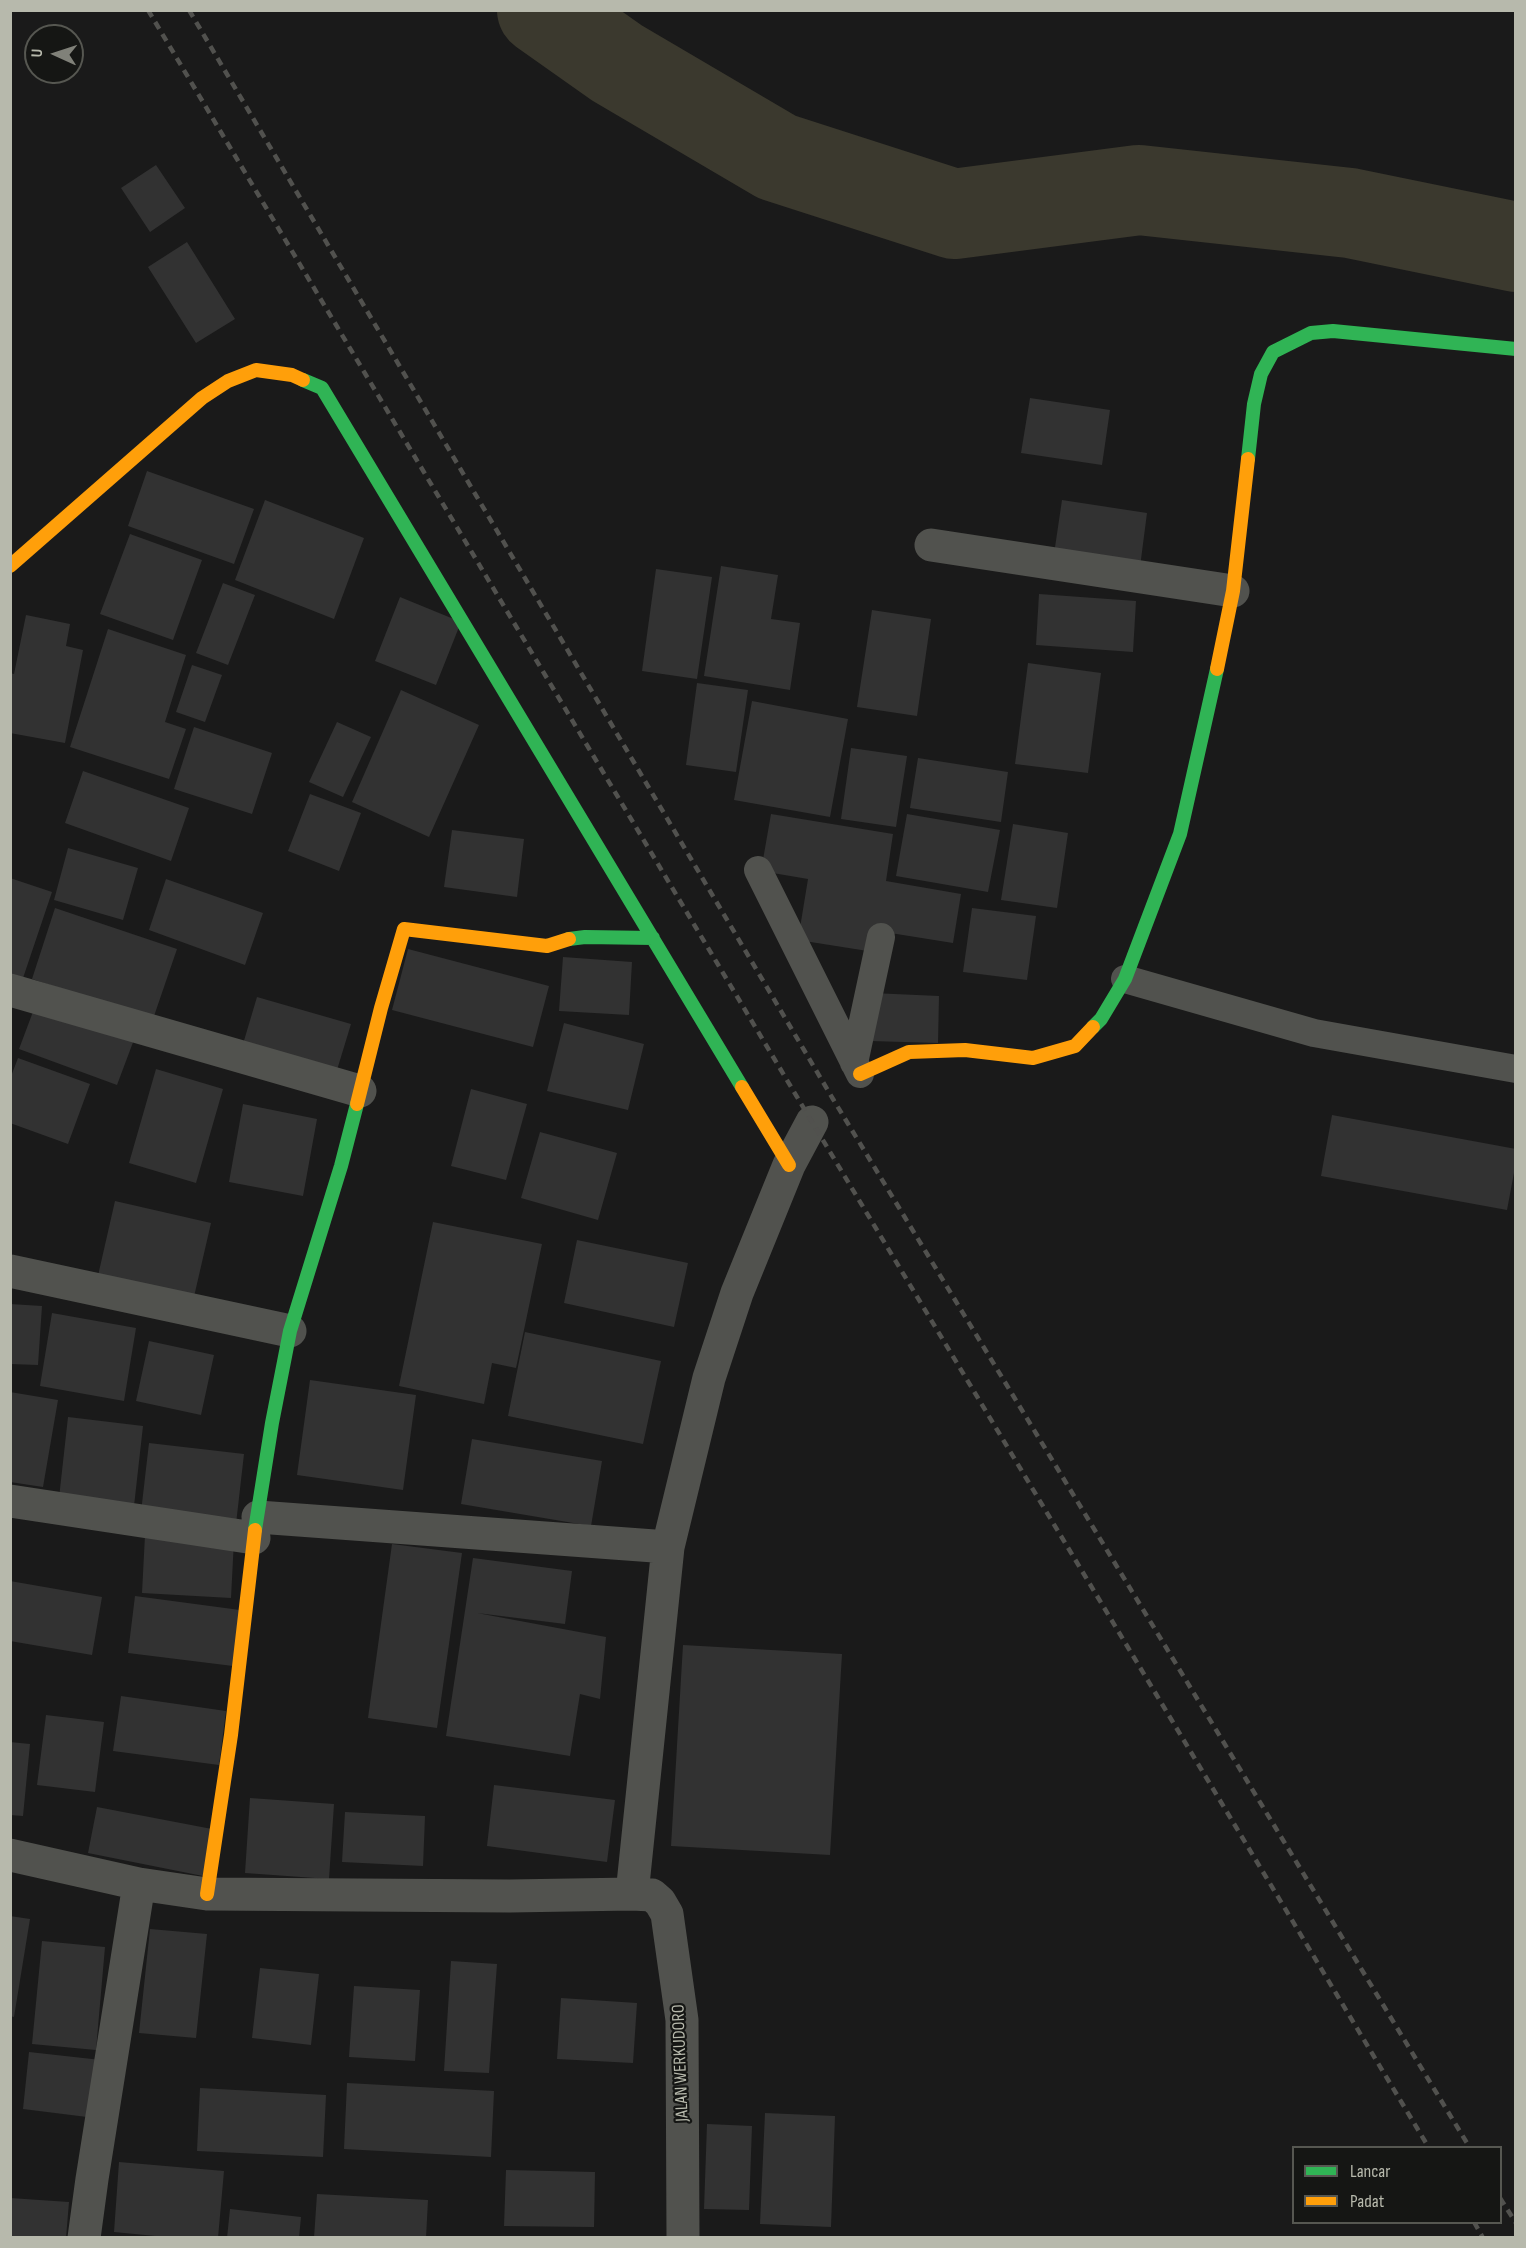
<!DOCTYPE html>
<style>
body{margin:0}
#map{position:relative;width:1526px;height:2248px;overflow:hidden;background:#1a1a1a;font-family:"Sofia Sans Condensed",sans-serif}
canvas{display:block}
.frame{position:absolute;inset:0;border:12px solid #b7b9ac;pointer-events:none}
.legend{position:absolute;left:1292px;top:2146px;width:210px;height:78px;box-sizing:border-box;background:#151614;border:2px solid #565751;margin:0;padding:8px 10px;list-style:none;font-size:18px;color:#b7b9ac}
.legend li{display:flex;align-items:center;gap:12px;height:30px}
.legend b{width:30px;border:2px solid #565751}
.north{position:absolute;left:24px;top:24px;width:60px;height:60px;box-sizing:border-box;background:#151614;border:2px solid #565751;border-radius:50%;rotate:273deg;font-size:16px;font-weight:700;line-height:24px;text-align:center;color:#b7b9ac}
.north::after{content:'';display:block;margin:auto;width:21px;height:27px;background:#808179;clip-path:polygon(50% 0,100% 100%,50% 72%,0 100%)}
</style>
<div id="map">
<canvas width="1526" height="2248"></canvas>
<div class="frame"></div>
<ul class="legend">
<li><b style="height:8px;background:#30b455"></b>Lancar</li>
<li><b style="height:8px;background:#ff9f0a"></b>Padat</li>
</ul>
<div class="north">U</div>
</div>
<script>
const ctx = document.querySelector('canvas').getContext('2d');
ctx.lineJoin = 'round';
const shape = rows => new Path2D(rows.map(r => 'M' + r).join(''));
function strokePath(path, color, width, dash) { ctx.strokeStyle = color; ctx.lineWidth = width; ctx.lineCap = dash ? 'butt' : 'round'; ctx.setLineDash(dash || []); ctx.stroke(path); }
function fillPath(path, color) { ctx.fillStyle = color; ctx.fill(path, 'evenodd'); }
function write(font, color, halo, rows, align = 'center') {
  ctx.font = font + ' "Sofia Sans Condensed",sans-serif'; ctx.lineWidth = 4.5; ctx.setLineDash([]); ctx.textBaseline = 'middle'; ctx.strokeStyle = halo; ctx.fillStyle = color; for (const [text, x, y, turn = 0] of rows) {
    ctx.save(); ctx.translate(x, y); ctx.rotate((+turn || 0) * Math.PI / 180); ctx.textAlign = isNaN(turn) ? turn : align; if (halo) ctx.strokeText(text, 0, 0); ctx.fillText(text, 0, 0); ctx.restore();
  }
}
strokePath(shape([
 [542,10,617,63,777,157,954,214,1139,190,1350,213,1516,247]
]), '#3b392e', 90);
fillPath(shape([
 [156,165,185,208,150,232,121,188],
 [187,242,235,319,196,343,148,267],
 [1030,398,1110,410,1102,465,1021,453],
 [147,471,254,509,234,564,128,526],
 [265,500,364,538,334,619,235,580],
 [1062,500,1147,513,1140,567,1054,554],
 [130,534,202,560,173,640,100,614],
 [721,566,778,575,771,619,800,623,790,690,704,676],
 [656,569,712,577,697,679,642,671],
 [223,583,255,595,228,665,196,653],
 [1039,594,1136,601,1133,652,1036,645],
 [400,597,461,622,436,685,375,661],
 [872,610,931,619,917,716,857,707],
 [26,615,70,624,66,646,83,650,65,743,10,733,10,673,14,674],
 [108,629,186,655,165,722,186,729,169,779,70,747],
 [1028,663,1101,673,1088,773,1015,764],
 [192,665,222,675,205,722,176,712],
 [697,683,748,690,736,772,686,765],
 [401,690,479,725,429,837,352,802],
 [752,701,848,719,830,817,734,800],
 [337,722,371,737,343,797,309,782],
 [194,727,272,753,252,814,174,789],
 [851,748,907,756,896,827,841,819],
 [918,758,1008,772,1001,822,910,808],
 [83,771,189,808,171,861,65,823],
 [310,794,361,813,339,871,288,851],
 [771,814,893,834,886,881,961,894,953,943,878,931,874,952,798,940,808,879,761,871],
 [907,814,1000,830,988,892,896,876],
 [1013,824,1068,833,1057,908,1001,900],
 [452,830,524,839,517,897,444,887],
 [68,848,138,868,123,920,54,900],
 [10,878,52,892,22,981,10,977],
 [166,879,263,913,245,965,149,930],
 [55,908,177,949,153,1019,32,979],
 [972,908,1036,916,1027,980,963,972],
 [408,949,549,986,533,1047,392,1010],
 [563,957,632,962,629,1015,559,1011],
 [872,993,939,996,938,1043,870,1041],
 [257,997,351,1024,337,1070,243,1044],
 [37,1001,135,1037,117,1085,19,1049],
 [564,1023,644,1044,628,1110,547,1091],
 [18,1058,90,1084,68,1144,10,1123,10,1079],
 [156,1069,223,1089,196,1183,129,1163],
 [471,1089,527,1104,506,1180,451,1166],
 [243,1104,317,1119,303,1196,229,1182],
 [1332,1115,1516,1149,1516,1162,1507,1210,1321,1176],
 [540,1132,617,1153,598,1220,521,1198],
 [115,1201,211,1223,193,1301,97,1280],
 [433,1222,542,1244,516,1368,492,1363,484,1404,399,1386],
 [577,1240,688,1263,674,1327,564,1303],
 [10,1304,42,1306,38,1365,10,1364],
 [52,1313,136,1328,124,1401,40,1386],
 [525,1332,661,1361,643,1444,508,1416],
 [149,1341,214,1355,201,1415,136,1401],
 [310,1380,416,1395,403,1490,297,1475],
 [10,1392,58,1400,43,1487,10,1482],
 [68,1417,143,1426,134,1506,59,1498],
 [472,1439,602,1461,591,1526,461,1504],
 [149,1443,244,1454,236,1524,141,1512],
 [145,1535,234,1540,231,1598,142,1593],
 [392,1544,462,1553,437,1728,368,1718],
 [473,1558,572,1571,565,1624,477,1613,606,1637,600,1699,580,1694,570,1756,446,1736],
 [10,1581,102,1597,92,1655,10,1641],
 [135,1596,240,1610,233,1666,128,1653],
 [683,1645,842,1654,830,1855,671,1846],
 [121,1696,226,1711,219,1765,113,1751],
 [46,1715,104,1722,95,1792,37,1785],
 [10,1742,30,1744,23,1816,10,1815],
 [494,1785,615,1800,607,1862,487,1846],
 [250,1798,334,1804,329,1879,245,1873],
 [97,1807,212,1829,203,1876,88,1853],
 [345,1812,425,1816,423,1866,342,1862],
 [10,1916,30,1919,14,2017,10,2016],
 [150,1929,207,1934,196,2038,139,2033],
 [42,1941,105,1947,96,2050,32,2044],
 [451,1961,497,1964,489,2073,444,2071],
 [260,1968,319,1974,311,2045,252,2038],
 [354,1986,420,1990,415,2061,349,2057],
 [561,1998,637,2003,633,2063,557,2059],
 [29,2052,101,2060,95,2118,23,2109],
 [347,2083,494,2091,491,2157,344,2149],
 [200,2088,326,2095,323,2157,197,2151],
 [765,2113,835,2116,831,2227,760,2224],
 [707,2124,752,2126,749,2210,704,2209],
 [119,2162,224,2171,218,2238,176,2238,114,2232],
 [506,2170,595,2172,594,2227,504,2226],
 [317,2194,428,2200,426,2238,314,2238],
 [10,2198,69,2202,66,2238,10,2238],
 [230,2209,301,2217,299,2238,227,2238]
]), '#323232');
strokePath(shape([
 [758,870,860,1074],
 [1125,979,1314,1033,1516,1069],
 [854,1063,881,937]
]), '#51524e', 28);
strokePath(shape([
 [931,545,1233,591],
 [10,990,360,1091],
 [10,1271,290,1331],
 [10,1501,254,1538],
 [258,1517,668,1547],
 [10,1855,139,1884,207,1894,510,1896,632,1894,652,1895,660,1902,667,1914,682,2020,683,2238],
 [632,1894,668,1547,709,1378,737,1293,789,1165,812,1122],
 [84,2238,92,2179,139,1884]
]), '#51524e', 33);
strokePath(shape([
 [303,380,322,388,742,1087],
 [1248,459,1254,404,1261,374,1273,352,1311,333,1333,331,1516,349],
 [569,939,585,937,653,938],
 [1093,1027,1101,1019,1125,979,1180,834,1217,669],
 [255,1530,272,1423,290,1331,341,1166,357,1104]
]), '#30b455', 14);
strokePath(shape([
 [10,566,202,398,228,381,256,370,292,375,303,380],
 [1217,669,1233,591,1248,459],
 [860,1074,909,1052,965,1050,1033,1058,1075,1046,1093,1027],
 [742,1087,789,1165],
 [357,1104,381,1008,404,929,547,946,569,939],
 [207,1894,231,1735,255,1530]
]), '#ff9f0a', 14);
strokePath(shape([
 [148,10,812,1122,1429,2148],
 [189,10,833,1099,1470,2148],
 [1500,2198,1516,2223],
 [1474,2222,1483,2238]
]), '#51514e', 4.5, [8, 6]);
write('18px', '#b7b9ac', '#151614', [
 ["JALAN WERKUDORO",681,2063,-92]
]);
</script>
